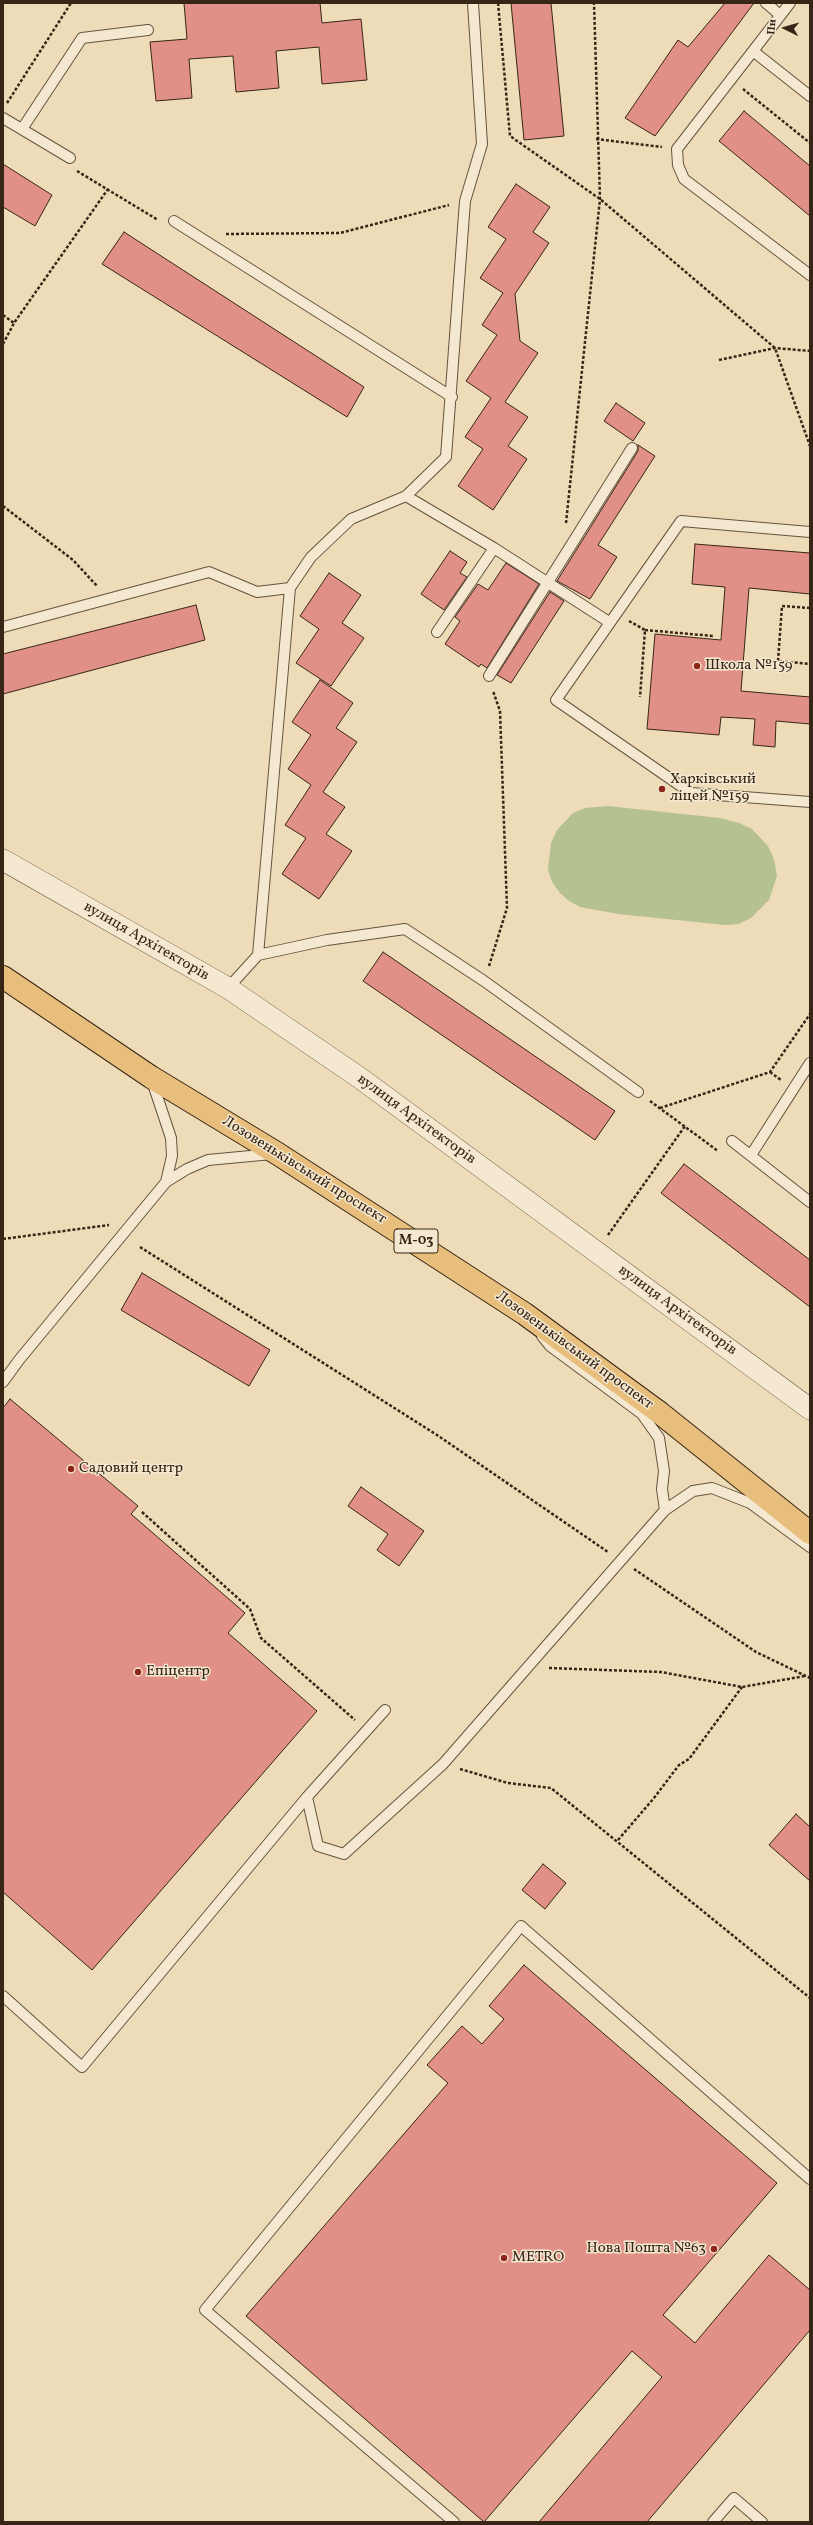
<!DOCTYPE html>
<meta charset="utf-8">
<style>
body{margin:0}
#map{position:relative;width:813px;height:2525px;overflow:hidden;background:#eedcb8;font-family:Vollkorn,serif}
canvas{display:block}
.frame{position:absolute;inset:0;border:4px solid #372516;pointer-events:none}
.north{position:absolute;left:765px;top:8px;width:40px;height:40px;-webkit-text-stroke:3px #f4e8d1;paint-order:stroke;rotate:275deg;font-size:11px;font-weight:700;line-height:16px;text-align:center;color:#372516}
.north::after{content:'';display:block;margin:auto;width:14px;height:18px;background:#372516;clip-path:polygon(50% 0,100% 100%,50% 72%,0 100%)}
</style>
<div id="map">
<canvas width="813" height="2525"></canvas>
<div class="frame"></div>
<div class="north">Пн</div>
</div>
<script>
const ctx = document.querySelector('canvas').getContext('2d');
ctx.lineJoin = 'round';
function fillPath(path, color) { ctx.fillStyle = color; ctx.fill(path, 'evenodd'); }
const shape = rows => new Path2D(rows.map(r => 'M' + r).join(''));
function strokePath(path, color, width, dash) { ctx.strokeStyle = color; ctx.lineWidth = width; ctx.lineCap = dash ? 'butt' : 'round'; ctx.setLineDash(dash || []); ctx.stroke(path); }
function write(font, color, halo, rows, align = 'center') {
  ctx.font = font + ' Vollkorn,serif'; ctx.lineWidth = 3; ctx.setLineDash([]); ctx.textBaseline = 'middle'; ctx.strokeStyle = halo; ctx.fillStyle = color; for (const [text, x, y, turn = 0] of rows) {
    ctx.save(); ctx.translate(x, y); ctx.rotate((+turn || 0) * Math.PI / 180); ctx.textAlign = isNaN(turn) ? turn : align; if (halo) ctx.strokeText(text, 0, 0); ctx.fillText(text, 0, 0); ctx.restore();
  }
}
fillPath(shape([
 [608,806,720,818,739,823,752,829,768,846,774,859,777,876,769,900,751,918,739,924,725,925,618,914,580,907,569,901,560,893,552,882,548,870,551,843,557,830,573,813,585,808]
]), '#b5c191');
const building = shape([
 [184,3,320,3,322,23,361,19,367,80,322,84,319,47,276,51,279,88,236,92,233,56,189,59,192,98,156,101,150,42,187,39,184,3],
 [511,3,551,3,564,136,524,140,511,3],
 [725,3,754,3,655,136,625,118,678,40,688,47,725,3],
 [744,111,810,166,810,216,719,141,744,111],
 [3,164,52,195,35,226,3,207,3,164],
 [516,184,550,207,533,232,549,243,515,294,520,341,538,353,505,402,528,417,508,446,527,459,493,510,458,486,483,449,465,437,491,398,466,381,497,335,482,325,503,293,480,278,506,239,488,227,516,184],
 [124,232,364,387,347,417,102,264,124,232],
 [616,403,645,423,633,441,604,421,616,403],
 [638,445,655,456,598,545,617,557,590,599,557,581,638,451,638,445],
 [695,544,810,553,810,594,749,588,741,691,810,697,810,724,776,721,775,747,753,745,755,719,721,717,719,735,647,729,655,634,721,640,725,587,692,584,695,544],
 [450,551,467,562,460,573,467,577,444,610,421,594,450,551],
 [506,563,539,584,487,668,481,664,479,667,445,644,460,621,455,617,478,584,488,590,506,563],
 [329,573,361,595,342,623,364,638,331,686,296,663,319,629,300,616,329,573],
 [550,592,564,601,511,683,497,675,550,592],
 [196,605,205,640,3,694,3,654,196,605],
 [320,680,353,703,336,728,357,742,323,792,345,807,326,834,352,851,319,899,282,874,306,838,285,825,311,785,288,769,311,735,292,722,320,680],
 [383,952,615,1111,595,1140,363,981,383,952],
 [684,1164,810,1260,810,1307,661,1193,684,1164],
 [142,1273,270,1350,249,1386,121,1310,142,1273],
 [10,1399,138,1506,131,1514,245,1613,228,1633,317,1711,92,1970,3,1892,3,1408,10,1399],
 [361,1487,424,1531,399,1566,377,1550,388,1534,348,1506,361,1487],
 [796,1814,810,1827,810,1881,769,1845,796,1814],
 [543,1864,566,1883,545,1909,522,1890,543,1864],
 [524,1965,777,2183,663,2315,695,2343,769,2255,810,2290,810,2330,647,2522,539,2522,662,2377,632,2351,484,2522,246,2316,448,2083,427,2065,462,2026,482,2044,504,2019,489,2006,524,1965]
]);
fillPath(building, '#e09086');
strokePath(building, '#372516', 1);
const service = shape([
 [766,3,780,15],
 [753,51,790,3],
 [810,96,753,51,677,149,678,165,684,179,810,275],
 [3,118,70,158],
 [22,129,82,38,148,30],
 [174,221,452,397],
 [406,496,494,548,609,622],
 [810,532,681,521,556,700,691,793,810,802],
 [3,627,209,572,257,592,290,588],
 [437,632,494,548],
 [489,676,632,448],
 [258,955,290,588,311,557,351,519,406,496,446,457,465,201,482,144,473,3],
 [228,988,258,955,327,940,405,929,484,981,638,1092],
 [152,1081,171,1138,172,1156,166,1182],
 [732,1141,810,1202],
 [751,1155,810,1063],
 [542,1336,550,1346,642,1414,659,1438,664,1471,662,1489,665,1510,693,1491,712,1488,750,1503,810,1547],
 [3,1382,19,1360,166,1182,187,1169,208,1160,272,1154],
 [385,1710,307,1797,318,1846,344,1854,443,1764,665,1510],
 [3,1996,82,2067,307,1797],
 [454,2522,205,2310,521,1926,810,2179],
 [713,2522,734,2498,762,2522]
]);
const minor = shape([
 [3,860,228,988,360,1078,810,1409]
]);
const trunk = shape([
 [3,977,151,1077,278,1154,525,1314,660,1413,810,1533]
]);
strokePath(service, '#65533e', 12);
strokePath(minor, '#65533e', 22);
strokePath(trunk, '#372516', 24);
strokePath(shape([
 [498,3,510,136,600,199,775,348,810,446],
 [743,89,810,143],
 [7,103,71,3],
 [596,139,662,147],
 [77,171,158,220],
 [226,234,340,233,449,205],
 [3,315,14,323],
 [3,344,14,323,108,189],
 [719,360,775,348,810,351],
 [3,506,73,560,97,586],
 [566,523,600,199,594,3],
 [810,608,782,606,778,661,810,664],
 [629,621,645,630,640,697],
 [645,630,713,636],
 [489,966,507,908,500,711,493,691],
 [770,1072,781,1080],
 [650,1101,718,1151],
 [660,1108,770,1072,810,1014],
 [608,1235,685,1126],
 [3,1239,109,1225],
 [140,1247,437,1435,608,1552],
 [142,1512,250,1609,261,1638,355,1720],
 [634,1569,756,1652,810,1678],
 [549,1668,661,1672,742,1687,805,1676],
 [460,1769,508,1783,551,1788,810,1998],
 [618,1840,654,1798,679,1765,689,1759,742,1687]
]), '#372516', 2.5, [3, 2]);
strokePath(service, '#f4e8d1', 10);
strokePath(minor, '#f4e8d1', 21);
strokePath(trunk, '#e7be7c', 22);
for (const [x, y, r, color] of [
 [697,666,4,"#8f2418"],
 [662,789,4,"#8f2418"],
 [71,1469,4,"#8f2418"],
 [138,1672,4,"#8f2418"],
 [714,2249,4,"#8f2418"],
 [504,2258,4,"#8f2418"]
]) { const dot = new Path2D(); dot.arc(x, y, r, 0, 2 * Math.PI); ctx.fillStyle = color; ctx.fill(dot); strokePath(dot, '#f4e8d1', 1.5); }
for (const [x, y, w] of [
 [416,1241,44]
]) { const box = new Path2D(); box.roundRect(x - w / 2, y - 12, w, 24, 3); ctx.fillStyle = '#f4e8d1'; ctx.fill(box); strokePath(box, '#372516', 1); }
write('bold 14px', '#372516', null, [
 ["М-03",416,1241]
]);
write('15px', '#372516', '#f4e8d1', [
 ["Школа №159",705,666],
 ["Харківський",670,780],
 ["ліцей №159",670,797],
 ["Садовий центр",79,1469],
 ["Епіцентр",146,1672],
 ["Нова Пошта №63",706,2249,"right"],
 ["METRO",512,2258]
], 'left');
write('15px', '#372516', '#f4e8d1', [
 ["вулиця Архітекторів",146,942,30],
 ["вулиця Архітекторів",416,1120,36],
 ["Лозовеньківський проспект",304,1171,32],
 ["вулиця Архітекторів",677,1311,36],
 ["Лозовеньківський проспект",574,1351,36]
]);
</script>
